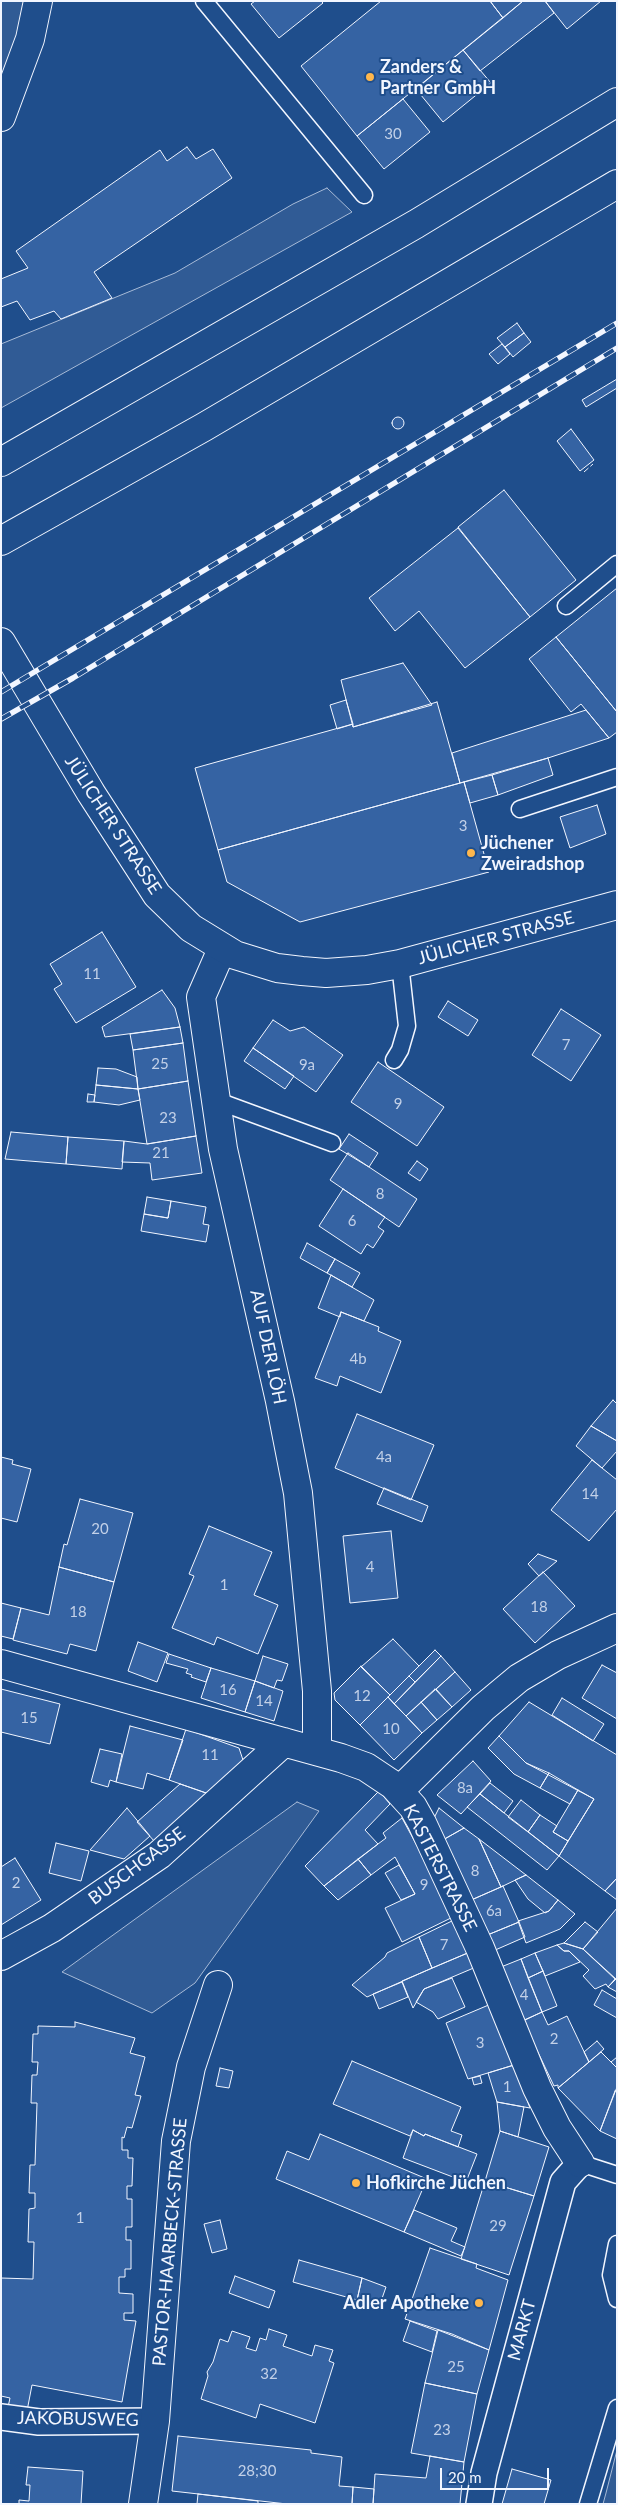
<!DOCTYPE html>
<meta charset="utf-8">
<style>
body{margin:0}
#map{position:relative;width:618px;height:2505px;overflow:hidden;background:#1f4e8c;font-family:Lato,sans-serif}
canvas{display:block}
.frame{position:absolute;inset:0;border:2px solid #f2f6ff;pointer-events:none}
.scale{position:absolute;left:440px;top:2468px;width:109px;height:22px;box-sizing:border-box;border:2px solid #f2f6ff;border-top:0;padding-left:6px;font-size:15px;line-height:18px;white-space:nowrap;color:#f2f6ff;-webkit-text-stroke:4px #1f4e8c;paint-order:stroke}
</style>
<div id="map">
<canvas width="618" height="2505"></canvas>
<div class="frame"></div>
<div class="scale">20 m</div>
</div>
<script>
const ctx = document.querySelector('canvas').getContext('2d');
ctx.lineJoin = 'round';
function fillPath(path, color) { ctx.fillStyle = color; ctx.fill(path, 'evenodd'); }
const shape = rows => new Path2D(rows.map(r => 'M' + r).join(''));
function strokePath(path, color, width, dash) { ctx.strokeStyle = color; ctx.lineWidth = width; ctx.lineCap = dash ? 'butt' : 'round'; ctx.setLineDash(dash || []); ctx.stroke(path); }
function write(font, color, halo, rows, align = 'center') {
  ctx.font = font + ' Lato,sans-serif'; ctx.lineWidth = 4; ctx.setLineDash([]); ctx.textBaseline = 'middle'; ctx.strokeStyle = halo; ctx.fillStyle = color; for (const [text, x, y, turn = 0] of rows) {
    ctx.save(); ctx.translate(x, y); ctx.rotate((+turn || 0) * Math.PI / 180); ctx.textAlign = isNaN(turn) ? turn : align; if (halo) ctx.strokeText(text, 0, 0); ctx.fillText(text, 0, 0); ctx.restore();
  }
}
const built = shape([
 [1,1,38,1,1,117,1,1],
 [327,188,352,212,1,408,1,344,175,273,293,204,327,188],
 [297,1802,319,1811,195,1983,152,2013,62,1972,297,1802],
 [617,2450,617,2504,603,2504,606,2493,617,2450]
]);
fillPath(built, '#305b95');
strokePath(built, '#a8bbd7', 1);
const building = shape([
 [255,1,321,1,323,3,279,38,251,4,255,1],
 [381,1,490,1,503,18,357,136,301,66,381,1],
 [490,1,523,1,503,18,490,1],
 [523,1,545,1,554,13,480,71,463,50,523,1],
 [545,1,601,1,567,29,545,1],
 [463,50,491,83,443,122,416,89,463,50],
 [403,99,430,132,384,169,357,136,403,99],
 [187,147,196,159,213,149,232,178,94,272,112,298,61,319,54,311,30,320,17,301,1,307,1,279,28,268,16,251,160,150,167,161,187,147],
 [517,323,524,333,505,347,497,338,517,323],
 [524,333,531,342,513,357,505,347,524,333],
 [502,344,510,354,498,364,489,354,502,344],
 [617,379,617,388,586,407,582,400,617,379],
 '392 423a6 6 0 1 1 12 0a6 6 0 1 1-12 0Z',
 [571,429,594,460,580,471,557,441,571,429],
 [504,490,576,580,530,617,458,527,504,490],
 [458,528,530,617,465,668,419,611,395,631,369,598,458,528],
 [617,588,617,712,556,637,617,588],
 [556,637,617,712,617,732,609,738,581,704,571,712,529,659,556,637],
 [403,663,432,705,353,727,341,680,403,663],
 [346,700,353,724,337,729,330,705,346,700],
 [437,702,460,783,218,850,195,768,353,724,353,727,437,702],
 [586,710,609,738,548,758,460,783,452,753,586,710],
 [548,758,553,775,498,795,492,775,548,758],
 [492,775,498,795,470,803,464,782,492,775],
 [464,782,489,872,300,922,227,882,218,850,464,782],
 [597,805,606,834,570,848,560,817,597,805],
 [102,932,136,987,76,1023,54,989,62,984,50,964,102,932],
 [162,990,175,1008,180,1027,105,1037,102,1027,162,990],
 [448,1001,478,1020,468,1036,438,1017,448,1001],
 [561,1009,601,1035,571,1081,532,1055,561,1009],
 [273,1020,290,1031,304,1027,343,1055,316,1092,253,1048,273,1020],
 [180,1027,183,1043,133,1050,130,1034,180,1027],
 [183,1043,188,1081,138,1089,133,1050,183,1043],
 [253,1048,294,1076,285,1089,244,1061,253,1048],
 [378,1062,444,1107,417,1146,351,1102,378,1062],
 [98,1068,116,1069,137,1077,138,1089,96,1085,98,1068],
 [188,1081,196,1136,147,1144,138,1089,188,1081],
 [96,1085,138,1089,140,1100,119,1105,94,1102,96,1085],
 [88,1094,95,1095,94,1102,87,1102,88,1094],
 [11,1132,68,1137,66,1164,5,1159,11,1132],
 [349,1134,378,1153,369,1167,339,1149,349,1134],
 [196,1136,202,1173,152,1180,150,1163,122,1162,124,1141,147,1144,196,1136],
 [68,1137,124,1141,122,1169,66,1164,68,1137],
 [348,1153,417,1199,399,1227,330,1180,348,1153],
 [417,1161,428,1169,420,1181,408,1173,417,1161],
 [343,1189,385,1217,378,1227,384,1231,373,1248,367,1244,361,1254,319,1226,343,1189],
 [147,1197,171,1201,168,1218,144,1214,147,1197],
 [171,1201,206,1207,203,1224,209,1225,206,1242,141,1231,144,1214,168,1218,171,1201],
 [307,1243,335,1259,327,1273,300,1258,307,1243],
 [335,1259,360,1273,352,1287,327,1273,335,1259],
 [331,1275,374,1300,364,1321,341,1312,340,1317,318,1308,331,1275],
 [341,1312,379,1327,378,1331,401,1341,381,1393,340,1376,337,1386,315,1378,341,1312],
 [613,1400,617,1404,617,1441,591,1426,613,1400],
 [357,1414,434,1445,411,1500,335,1468,357,1414],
 [591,1426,617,1441,617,1451,602,1468,576,1446,591,1426],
 [1,1457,13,1460,12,1464,31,1469,17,1522,1,1518,1,1457],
 [592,1460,617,1480,617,1509,589,1541,551,1510,592,1460],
 [384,1488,428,1506,422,1522,377,1504,384,1488],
 [80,1499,133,1513,114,1582,59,1567,64,1544,67,1545,80,1499],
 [209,1526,272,1552,254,1595,278,1605,258,1654,217,1637,214,1645,172,1628,194,1576,189,1574,209,1526],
 [391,1531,398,1598,350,1603,343,1536,391,1531],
 [538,1554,557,1561,539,1576,528,1564,538,1554],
 [59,1567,114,1582,96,1651,70,1644,67,1654,13,1640,21,1608,49,1615,59,1567],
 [543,1572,575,1606,535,1643,503,1609,543,1572],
 [1,1603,21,1608,13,1639,1,1636,1,1603],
 [393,1639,419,1666,390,1695,361,1667,393,1639],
 [138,1642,168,1653,157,1682,128,1671,138,1642],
 [435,1650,441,1656,415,1682,409,1676,435,1650],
 [169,1654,211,1668,206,1682,191,1677,192,1675,186,1673,188,1669,166,1663,169,1654],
 [263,1656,288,1664,282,1681,277,1680,274,1688,255,1681,263,1656],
 [441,1656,455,1672,406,1716,394,1704,441,1656],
 [602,1665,617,1673,617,1719,582,1698,602,1665],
 [361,1666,390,1695,360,1725,335,1700,334,1693,361,1666],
 [211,1668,255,1681,245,1712,201,1698,211,1668],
 [455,1672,471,1690,452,1707,436,1689,455,1672],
 [409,1676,415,1682,394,1704,388,1697,409,1676],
 [255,1681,283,1691,274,1721,245,1712,255,1681],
 [1,1689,60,1704,50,1744,1,1732,1,1689],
 [435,1689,452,1707,437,1720,421,1702,435,1689],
 [388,1697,422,1733,394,1760,360,1725,388,1697],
 [562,1698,604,1724,593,1741,552,1715,562,1698],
 [421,1702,437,1720,422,1733,406,1716,421,1702],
 [529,1702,617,1755,617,1878,605,1891,559,1856,594,1799,526,1763,499,1736,529,1702],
 [130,1726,183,1740,169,1780,147,1773,143,1789,116,1782,130,1726],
 [186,1729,239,1748,244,1763,209,1794,169,1780,186,1729],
 [499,1736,526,1763,549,1773,540,1788,514,1774,488,1748,499,1736],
 [100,1749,122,1754,116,1782,110,1780,108,1787,91,1782,100,1749],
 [473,1761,491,1781,461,1814,437,1795,473,1761],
 [549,1773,578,1790,570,1804,540,1788,549,1773],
 [490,1783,513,1801,504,1813,480,1794,490,1783],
 [180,1784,209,1794,155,1842,137,1822,180,1784],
 [578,1790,594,1799,568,1841,553,1832,578,1790],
 [379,1791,390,1804,365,1830,378,1844,324,1886,305,1866,379,1791],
 [480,1794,559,1856,547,1870,467,1807,480,1794],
 [521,1800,540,1815,528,1832,508,1817,521,1800],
 [127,1808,150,1836,124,1859,90,1850,127,1808],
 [439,1808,464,1828,441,1841,433,1820,439,1808],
 [540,1815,557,1826,553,1832,568,1841,559,1856,528,1832,540,1815],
 [402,1818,455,1916,402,1942,385,1908,415,1894,395,1857,371,1875,358,1859,386,1838,383,1833,402,1818],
 [464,1828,479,1839,501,1887,469,1901,441,1841,464,1828],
 [479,1839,526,1875,501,1887,479,1839],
 [56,1843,89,1851,81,1881,49,1873,56,1843],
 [15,1858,41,1900,1,1925,1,1867,15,1858],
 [358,1859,371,1875,338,1900,324,1886,358,1859],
 [399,1865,415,1894,401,1900,385,1873,399,1865],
 [526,1875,558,1900,549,1911,545,1913,528,1899,515,1880,526,1875],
 [617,1878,617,1900,605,1891,617,1878],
 [503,1886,519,1922,485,1936,469,1901,503,1886],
 [558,1900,575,1914,560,1929,526,1943,518,1921,549,1911,558,1900],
 [617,1908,617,1978,616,1979,583,1949,617,1908],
 [456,1919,470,1952,432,1968,419,1937,456,1919],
 [519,1922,525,1937,493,1951,485,1936,519,1922],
 [585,1922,598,1932,583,1949,564,1943,585,1922],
 [419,1937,432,1968,367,1997,352,1985,385,1957,387,1953,419,1937],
 [564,1943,583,1949,615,1979,608,1987,606,1984,595,1989,583,1976,589,1970,569,1951,564,1951,557,1945,564,1943],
 [557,1945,564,1951,569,1951,580,1962,545,1976,535,1953,557,1945],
 [470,1952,476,1967,424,1989,413,2008,402,1981,470,1952],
 [535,1953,543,1971,528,1978,521,1959,535,1953],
 [521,1959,542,2012,522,2021,501,1967,521,1959],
 [543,1971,557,2006,542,2012,528,1978,543,1971],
 [452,1978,465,2007,438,2019,433,2012,416,2002,424,1989,452,1978],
 [617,1978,617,1992,608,1987,617,1978],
 [402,1982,408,1997,379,2009,373,1994,402,1982],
 [602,1990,617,1999,617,2018,594,2005,602,1990],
 [491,2004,514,2065,468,2079,446,2023,491,2004],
 [542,2012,548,2025,567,2016,589,2062,558,2088,558,2085,554,2086,523,2021,542,2012],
 [75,2022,135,2038,130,2053,145,2057,135,2095,141,2096,132,2128,127,2127,124,2138,122,2137,122,2150,128,2150,128,2158,133,2158,132,2186,127,2186,127,2199,132,2199,132,2227,126,2227,126,2240,131,2240,131,2269,125,2269,125,2277,119,2277,119,2293,133,2294,133,2313,124,2313,124,2320,136,2321,122,2402,32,2385,27,2411,8,2407,10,2398,1,2396,1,2278,33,2279,34,2242,28,2242,29,2209,35,2208,35,2193,29,2193,30,2165,35,2165,37,2103,31,2103,32,2075,37,2075,38,2062,32,2062,33,2034,38,2034,38,2026,75,2027,75,2022],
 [597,2041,604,2049,589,2062,584,2052,597,2041],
 [601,2052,617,2068,617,2087,600,2131,558,2088,601,2052],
 [617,2057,617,2068,611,2062,617,2057],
 [352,2061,461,2107,451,2131,462,2135,458,2147,425,2134,424,2136,413,2130,410,2136,333,2104,352,2061],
 [514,2065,530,2108,497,2102,488,2073,514,2065],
 [220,2068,233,2071,229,2088,216,2086,220,2068],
 [480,2076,482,2083,474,2085,472,2078,480,2076],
 [615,2091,617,2091,617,2139,600,2131,615,2091],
 [497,2102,524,2107,518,2137,500,2131,497,2102],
 [413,2130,424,2136,425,2134,477,2154,466,2182,403,2158,413,2130],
 [500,2131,549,2147,534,2196,485,2181,500,2131],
 [320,2134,427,2179,404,2232,276,2179,287,2151,309,2160,320,2134],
 [485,2181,534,2196,509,2275,461,2259,485,2181],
 [414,2210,457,2228,451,2241,465,2247,461,2256,404,2232,414,2210],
 [220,2220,227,2249,212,2253,204,2224,220,2220],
 [430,2248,477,2264,476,2268,508,2280,489,2350,452,2334,405,2319,430,2248],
 [299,2260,362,2278,357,2300,293,2282,299,2260],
 [235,2276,275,2291,269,2308,229,2293,235,2276],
 [362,2278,386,2287,379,2307,357,2300,362,2278],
 [410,2321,437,2331,432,2352,403,2341,410,2321],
 [269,2329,287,2335,283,2346,312,2356,315,2345,333,2350,329,2361,334,2363,315,2423,260,2404,256,2418,201,2399,208,2376,207,2372,213,2362,220,2339,228,2342,232,2331,250,2337,246,2348,256,2351,260,2338,266,2340,269,2329],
 [438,2330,489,2350,477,2394,425,2383,438,2330],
 [425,2383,477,2394,464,2462,411,2453,425,2383],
 [178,2436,311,2450,311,2453,342,2457,339,2486,353,2487,352,2504,287,2504,172,2491,178,2436],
 [430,2456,464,2462,460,2504,373,2504,375,2474,426,2478,430,2456],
 [28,2467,83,2471,81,2504,19,2504,19,2500,29,2501,30,2485,26,2485,28,2467],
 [512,2469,551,2480,544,2504,502,2504,512,2469],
 [353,2487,374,2489,373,2504,352,2504,353,2487],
 [198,2494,258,2501,258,2504,197,2504,198,2494]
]);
fillPath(building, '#3563a3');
strokePath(building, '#f2f6ff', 1);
const service = shape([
 [204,1,364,195],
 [566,606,617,564],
 [520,809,617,777],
 [394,1060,400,1050,407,1026,400,964],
 [215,1100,332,1143],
 [580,2163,617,2175],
 [617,2244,611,2275,617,2299],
 [588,2504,617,2408]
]);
const pedestrian = shape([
 [1,2417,39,2422,155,2421],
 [479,2504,484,2473,563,2182,580,2163]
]);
const minor = shape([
 [1,117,30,39,38,1],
 [222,949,201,997,223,1149,280,1401,298,1493,317,1691,317,1751],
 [1,1664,341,1758,366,1767,393,1785,413,1807,422,1823,480,1948,537,2088,557,2128,580,2163],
 [399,1791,483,1708,519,1678,558,1655,617,1628],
 [1,1956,52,1928,159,1855,284,1742],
 [143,2504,155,2421,176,2141,191,2067,218,1985]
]);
const tertiary = shape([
 [1,642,91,793,157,895,191,928,235,955,277,968,302,971,326,973,367,970,400,964,617,905]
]);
const motorway = shape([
 [1,462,416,224,617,102],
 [1,541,204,427,617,184]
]);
strokePath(service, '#f2f6ff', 19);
strokePath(pedestrian, '#f2f6ff', 28);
strokePath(minor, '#f2f6ff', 30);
strokePath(tertiary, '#f2f6ff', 30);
strokePath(motorway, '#f2f6ff', 30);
strokePath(service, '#1f4e8c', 16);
strokePath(pedestrian, '#1f4e8c', 25);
strokePath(minor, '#1f4e8c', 28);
strokePath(tertiary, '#1f4e8c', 28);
strokePath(motorway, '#1f4e8c', 28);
const rail = shape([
 [1,692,617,323],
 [1,719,73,678,617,348]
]);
strokePath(rail, '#f2f6ff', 5.5);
strokePath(rail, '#1f4e8c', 4, [11]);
strokePath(shape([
 [584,472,593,464]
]), '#f2f6ff', 1, [6, 2.5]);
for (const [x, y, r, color] of [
 [370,77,5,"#ffb74d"],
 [471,853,5,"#ffb74d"],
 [356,2183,5,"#ffb74d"],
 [479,2303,5,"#ffb74d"]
]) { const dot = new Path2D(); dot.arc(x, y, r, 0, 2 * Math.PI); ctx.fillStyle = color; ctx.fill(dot); strokePath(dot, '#1f4e8c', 2); }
write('15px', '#c3d1e8', null, [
 ["30",393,134],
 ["3",463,826],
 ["11",92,974],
 ["7",566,1045],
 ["25",160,1064],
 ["9a",307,1065],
 ["9",398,1104],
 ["23",168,1118],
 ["21",161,1153],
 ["8",380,1194],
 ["6",352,1221],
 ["4b",358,1359],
 ["4a",384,1457],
 ["14",590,1494],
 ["20",100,1529],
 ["4",370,1567],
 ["1",224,1585],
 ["18",539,1607],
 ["18",78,1612],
 ["16",228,1690],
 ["12",362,1696],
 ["14",264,1701],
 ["15",29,1718],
 ["10",391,1729],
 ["11",210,1755],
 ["8a",465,1788],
 ["8",475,1871],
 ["2",16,1883],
 ["9",424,1885],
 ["6a",494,1911],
 ["7",444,1945],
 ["4",524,1995],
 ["2",554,2039],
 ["3",480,2043],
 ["1",507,2087],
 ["1",80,2218],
 ["29",498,2226],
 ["25",456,2367],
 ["32",269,2374],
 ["23",442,2430],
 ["28;30",257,2471]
]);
write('bold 18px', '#f2f6ff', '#1f4e8c', [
 ["Zanders &",380,67],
 ["Partner GmbH",380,88],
 ["Jüchener",481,843],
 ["Zweiradshop",481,864],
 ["Hofkirche Jüchen",366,2183],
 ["Adler Apotheke",469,2303,"right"]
], 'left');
write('18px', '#f2f6ff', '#1f4e8c', [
 ["JÜLICHER STRASSE",113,825,57],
 ["JÜLICHER STRASSE",496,938,-15],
 ["AUF DER LÖH",268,1347,78],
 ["BUSCHGASSE",137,1866,-37],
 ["KASTERSTRASSE",440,1868,63],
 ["PASTOR-HAARBECK-STRASSE",170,2242,-85],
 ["MARKT",522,2330,-75],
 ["JAKOBUSWEG",78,2419,1]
]);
</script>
